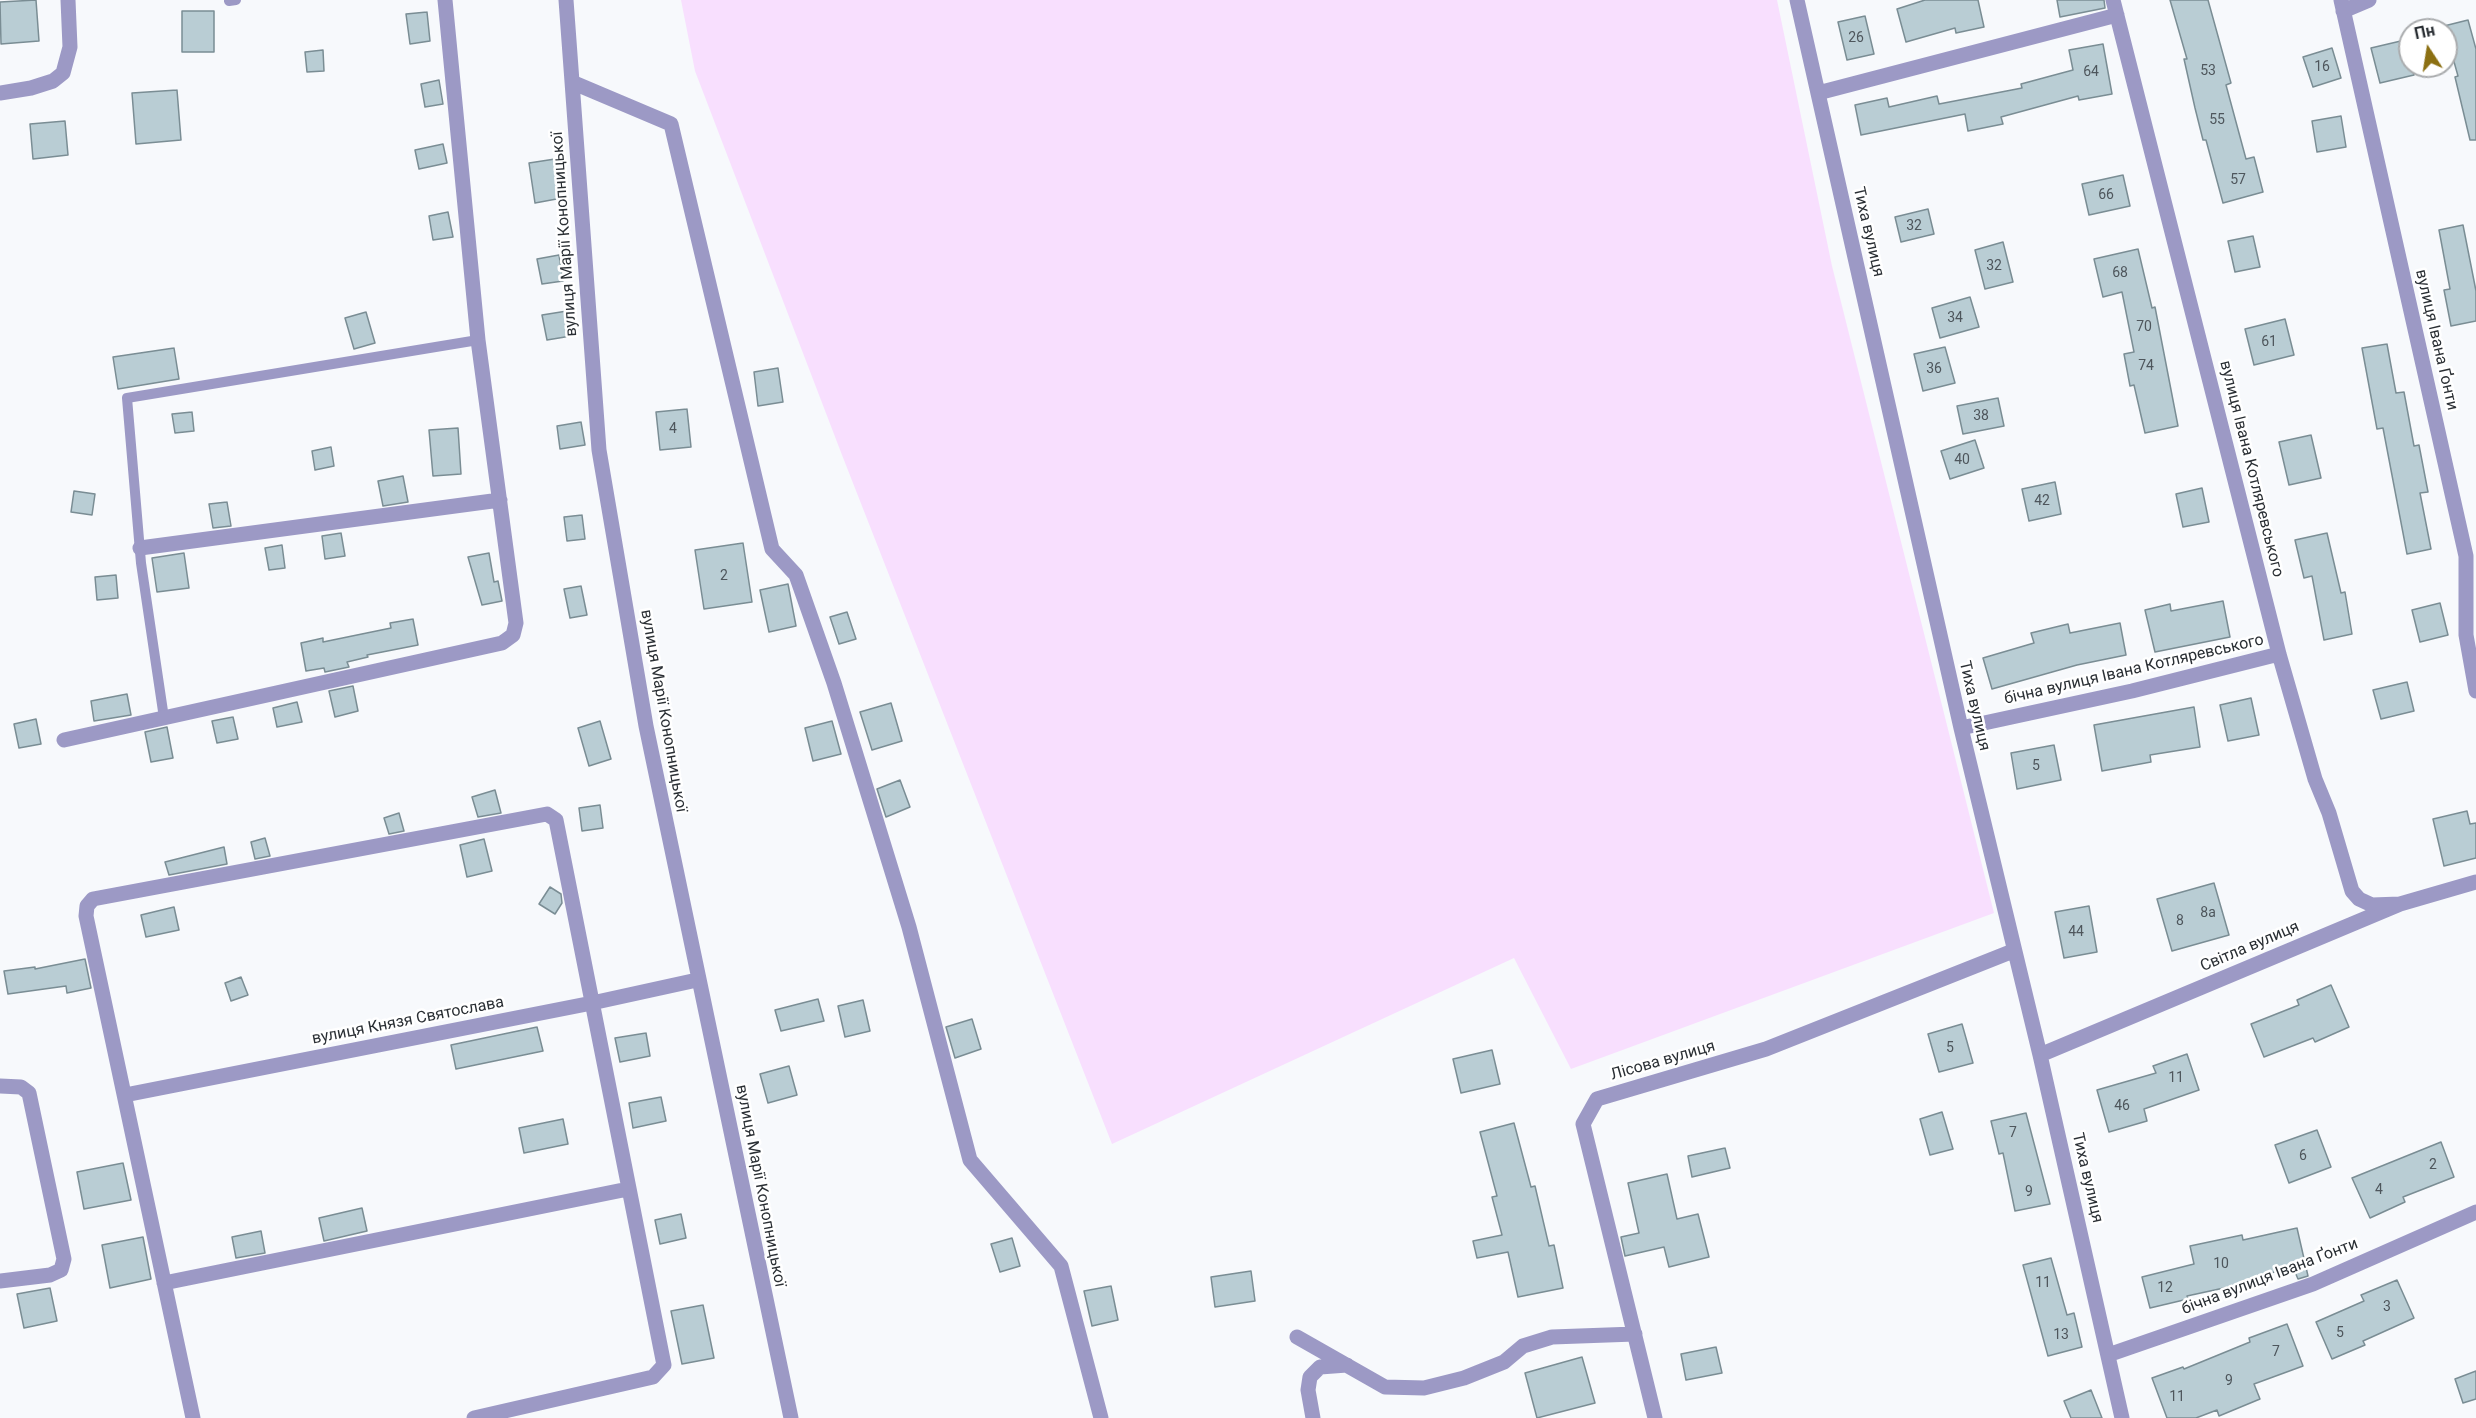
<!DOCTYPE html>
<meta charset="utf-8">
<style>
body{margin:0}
#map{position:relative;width:2476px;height:1418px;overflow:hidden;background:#f7f9fc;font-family:Roboto,sans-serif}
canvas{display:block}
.north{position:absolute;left:2398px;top:18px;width:60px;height:60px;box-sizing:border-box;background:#fff;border:2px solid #aaacae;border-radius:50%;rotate:348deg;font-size:16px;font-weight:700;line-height:24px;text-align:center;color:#2a2f34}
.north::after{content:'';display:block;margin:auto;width:21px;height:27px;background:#8c7013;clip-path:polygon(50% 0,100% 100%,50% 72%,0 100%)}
</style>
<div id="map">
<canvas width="2476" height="1418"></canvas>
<div class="north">Пн</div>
</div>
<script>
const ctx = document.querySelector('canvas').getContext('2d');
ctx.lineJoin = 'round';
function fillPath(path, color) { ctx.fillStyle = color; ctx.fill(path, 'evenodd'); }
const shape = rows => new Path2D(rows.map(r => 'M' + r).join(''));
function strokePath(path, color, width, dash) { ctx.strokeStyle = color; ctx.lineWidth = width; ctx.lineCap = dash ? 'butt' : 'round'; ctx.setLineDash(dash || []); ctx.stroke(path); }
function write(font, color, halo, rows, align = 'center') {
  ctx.font = font + ' Roboto,sans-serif'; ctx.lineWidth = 5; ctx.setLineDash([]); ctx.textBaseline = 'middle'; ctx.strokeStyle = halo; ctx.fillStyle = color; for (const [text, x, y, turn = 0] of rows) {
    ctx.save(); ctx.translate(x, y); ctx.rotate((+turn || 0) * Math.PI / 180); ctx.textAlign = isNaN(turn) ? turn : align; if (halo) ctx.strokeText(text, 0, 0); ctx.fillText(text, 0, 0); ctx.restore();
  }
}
fillPath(shape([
 [681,0,1777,0,1832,266,1994,913,1571,1069,1514,958,1112,1144,842,455,695,71]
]), '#f8dffe');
const building = shape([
 [36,0,39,41,1,44,0,2,36,0],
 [1925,0,1978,0,1984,27,1956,33,1955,28,1906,42,1897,9,1925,0],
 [2057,0,2104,0,2105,8,2060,17,2057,0],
 [2170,0,2208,0,2231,83,2226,85,2246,159,2254,157,2263,192,2223,203,2206,140,2203,140,2195,108,2184,59,2187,59,2170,0],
 [182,11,214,11,214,52,182,52,182,11],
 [427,12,430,41,410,44,406,14,427,12],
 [1865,16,1874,54,1847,60,1838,22,1865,16],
 [2468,20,2476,49,2476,140,2470,140,2455,77,2458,76,2444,26,2468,20],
 [2405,40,2414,75,2380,83,2371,48,2405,40],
 [2103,44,2112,94,2079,100,2078,96,2001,117,2003,124,1968,131,1965,114,1861,135,1855,105,1887,98,1889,107,1937,96,1939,104,2022,88,2021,84,2073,70,2069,50,2103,44],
 [2332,48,2341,78,2313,87,2303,57,2332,48],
 [323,50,324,71,307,72,305,52,323,50],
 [439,80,443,104,425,107,421,84,439,80],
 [177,90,181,140,136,144,132,93,177,90],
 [2341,116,2346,147,2317,152,2312,121,2341,116],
 [65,121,68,155,33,159,30,124,65,121],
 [443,144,447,163,419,169,415,150,443,144],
 [555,159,562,198,535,203,529,163,555,159],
 [2123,175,2130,206,2089,215,2082,184,2123,175],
 [1928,209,1934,234,1901,242,1895,217,1928,209],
 [448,212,453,237,433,240,429,216,448,212],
 [2463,225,2476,291,2476,321,2451,326,2444,290,2450,289,2439,230,2463,225],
 [2253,236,2260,267,2235,272,2228,241,2253,236],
 [2003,242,2013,282,1985,289,1975,250,2003,242],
 [2138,249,2152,308,2155,307,2178,426,2145,433,2134,385,2130,386,2124,354,2134,352,2122,292,2103,297,2094,259,2138,249],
 [559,255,563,281,542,284,537,259,559,255],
 [1970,297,1979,327,1940,338,1932,308,1970,297],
 [567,311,571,336,547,340,542,315,567,311],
 [366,312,375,343,354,349,345,318,366,312],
 [2285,319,2294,355,2254,365,2245,329,2285,319],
 [2387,344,2396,393,2404,392,2414,446,2419,445,2428,492,2420,493,2431,549,2407,554,2383,428,2377,429,2362,348,2387,344],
 [1945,347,1955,383,1923,391,1914,354,1945,347],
 [174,348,179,379,118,389,113,357,174,348],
 [778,368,783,402,758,406,754,372,778,368],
 [1998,398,2004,426,1963,434,1957,406,1998,398],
 [687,409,691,447,660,450,656,412,687,409],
 [192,412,194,431,175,433,172,414,192,412],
 [581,422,585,445,560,449,557,426,581,422],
 [458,428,461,474,433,476,429,430,458,428],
 [2311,435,2321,478,2289,485,2279,442,2311,435],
 [1975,440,1984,468,1950,479,1941,451,1975,440],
 [331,447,334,466,315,470,312,451,331,447],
 [403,476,408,502,383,506,378,481,403,476],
 [2055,482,2061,514,2029,521,2022,489,2055,482],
 [2202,488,2209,522,2183,527,2176,494,2202,488],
 [74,491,95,494,92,515,71,512,74,491],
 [227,502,231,526,213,528,209,504,227,502],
 [582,515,585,539,567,541,564,517,582,515],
 [341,533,345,556,325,559,322,536,341,533],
 [2327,533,2341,593,2345,592,2352,634,2324,640,2312,576,2304,578,2295,540,2327,533],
 [743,543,752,602,704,609,695,550,743,543],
 [282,545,285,568,269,570,265,548,282,545],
 [184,553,189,588,157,592,152,558,184,553],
 [489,553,494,582,498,581,502,601,482,605,468,557,489,553],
 [116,575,118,598,97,600,95,577,116,575],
 [788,584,796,626,769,632,760,590,788,584],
 [581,586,587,615,570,618,564,589,581,586],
 [2223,601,2230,637,2155,652,2145,610,2170,604,2171,611,2223,601],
 [2440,603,2448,635,2420,642,2412,610,2440,603],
 [847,612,856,639,839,644,830,617,847,612],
 [413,619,418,645,367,655,368,657,347,662,349,667,325,672,324,668,306,671,301,643,323,638,323,642,391,628,390,623,413,619],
 [2120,623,2126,655,2077,665,1992,689,1983,658,2034,643,2031,633,2068,624,2070,633,2120,623],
 [2407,682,2414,711,2381,719,2373,690,2407,682],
 [353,686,358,711,335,717,329,691,353,686],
 [127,694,131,715,94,721,91,701,127,694],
 [2251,698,2259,735,2228,741,2220,705,2251,698],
 [297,702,302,722,277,727,273,708,297,702],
 [891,703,902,741,872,750,860,712,891,703],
 [2194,707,2200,747,2150,755,2151,762,2102,771,2094,725,2194,707],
 [233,717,238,739,217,743,212,721,233,717],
 [36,719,41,744,19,748,14,724,36,719],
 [600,721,611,759,589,766,578,728,600,721],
 [832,721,841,754,813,761,805,728,832,721],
 [167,727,173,758,151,762,145,732,167,727],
 [2054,745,2061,780,2017,789,2011,753,2054,745],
 [900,780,910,807,886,817,877,789,900,780],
 [495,790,501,813,478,817,472,797,495,790],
 [600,805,603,828,582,831,579,808,600,805],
 [2467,811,2470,824,2476,823,2476,858,2444,866,2433,819,2467,811],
 [399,813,404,831,389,834,384,818,399,813],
 [265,838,270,856,255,859,251,842,265,838],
 [484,839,492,871,467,877,460,845,484,839],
 [224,847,227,864,169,875,165,862,224,847],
 [2214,883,2229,935,2172,951,2157,899,2214,883],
 [550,887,561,894,562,903,555,914,539,904,550,887],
 [2089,906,2097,952,2064,958,2055,912,2089,906],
 [174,907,179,930,146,937,141,915,174,907],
 [85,959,91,988,67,993,66,986,8,994,4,971,35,967,35,969,85,959],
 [241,977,248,995,231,1001,225,983,241,977],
 [2331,985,2349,1027,2315,1042,2313,1038,2264,1057,2251,1024,2299,1005,2297,1000,2331,985],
 [818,999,824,1021,781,1031,775,1010,818,999],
 [863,1000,870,1031,845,1037,838,1006,863,1000],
 [972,1019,981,1049,955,1058,946,1027,972,1019],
 [1962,1024,1973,1063,1939,1072,1928,1034,1962,1024],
 [537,1027,543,1051,456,1069,451,1045,537,1027],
 [646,1033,650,1056,620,1062,615,1038,646,1033],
 [1492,1050,1500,1084,1461,1093,1453,1059,1492,1050],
 [2187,1054,2199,1090,2144,1109,2147,1121,2109,1132,2097,1090,2156,1073,2153,1066,2187,1054],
 [789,1066,797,1095,768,1103,760,1074,789,1066],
 [661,1097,666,1121,633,1128,629,1103,661,1097],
 [1942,1112,1953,1149,1930,1155,1920,1119,1942,1112],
 [2026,1113,2050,1204,2015,1211,2003,1153,1999,1154,1991,1121,2026,1113],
 [563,1119,568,1144,524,1153,519,1128,563,1119],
 [1514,1123,1531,1187,1535,1186,1549,1246,1554,1245,1563,1288,1518,1297,1508,1252,1477,1258,1473,1241,1502,1235,1492,1197,1497,1196,1480,1132,1514,1123],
 [2317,1130,2331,1167,2289,1183,2275,1145,2317,1130],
 [2441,1142,2454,1177,2403,1197,2405,1202,2370,1218,2352,1178,2441,1142],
 [1725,1148,1730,1168,1692,1177,1688,1156,1725,1148],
 [123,1163,131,1200,84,1209,77,1172,123,1163],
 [1667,1174,1677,1219,1698,1214,1709,1257,1669,1267,1664,1247,1625,1256,1621,1237,1639,1233,1628,1183,1667,1174],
 [362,1208,367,1231,324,1241,319,1218,362,1208],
 [681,1214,686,1238,660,1244,655,1220,681,1214],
 [2297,1228,2308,1276,2298,1279,2292,1265,2269,1274,2270,1278,2187,1296,2188,1299,2150,1308,2142,1277,2194,1264,2190,1246,2242,1235,2243,1240,2297,1228],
 [261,1231,265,1253,236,1258,232,1237,261,1231],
 [143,1237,151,1279,110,1288,102,1245,143,1237],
 [1012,1238,1020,1266,1000,1272,991,1244,1012,1238],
 [2051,1258,2067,1315,2074,1313,2082,1347,2048,1356,2023,1265,2051,1258],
 [1251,1271,1255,1301,1215,1307,1211,1277,1251,1271],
 [2397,1280,2414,1318,2363,1341,2365,1345,2332,1359,2316,1322,2364,1301,2361,1295,2397,1280],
 [1111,1286,1118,1320,1092,1326,1084,1291,1111,1286],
 [50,1288,57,1321,24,1328,17,1294,50,1288],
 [703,1305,714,1358,682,1364,671,1311,703,1305],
 [2287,1324,2303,1366,2254,1384,2260,1399,2219,1416,2217,1410,2196,1418,2167,1418,2152,1378,2183,1367,2184,1369,2250,1342,2249,1338,2287,1324],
 [1716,1347,1722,1373,1686,1380,1681,1354,1716,1347],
 [1582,1357,1595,1403,1537,1418,1525,1373,1582,1357],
 [2476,1371,2476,1399,2463,1403,2455,1379,2476,1371],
 [2091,1390,2102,1418,2071,1418,2064,1401,2091,1390]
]);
fillPath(building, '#b9cdd4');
strokePath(building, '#7a8d94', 1.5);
strokePath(shape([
 [229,1,236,0],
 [164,718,141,563,127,398,478,340]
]), '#9c99c5', 10);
strokePath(shape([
 [566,0,599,450,646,726,791,1418],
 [1797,0,1961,728,2040,1055,2122,1418],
 [2113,0,2279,654,2315,779,2329,813,2352,891,2359,899,2372,905,2400,904],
 [2341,0,2466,556,2466,635,2476,691],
 [2343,11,2369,0],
 [574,83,671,124,772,549,796,575,834,683,909,927,970,1160,1061,1266,1101,1418],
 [0,93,31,88,53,81,63,73,70,47,68,0],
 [1818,93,2117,15],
 [140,548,500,500],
 [1961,728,2132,691,2279,654],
 [64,740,502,643,513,635,516,623,478,340,445,0],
 [2040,1055,2400,904,2476,882],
 [0,1086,21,1087,29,1093,64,1259,61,1270,50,1275,0,1281],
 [125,1095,592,1003,697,980],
 [164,1283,628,1189],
 [1297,1337,1385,1387,1424,1388,1464,1378,1504,1362,1523,1346,1552,1337,1635,1334],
 [2108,1355,2313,1284,2476,1212],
 [193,1418,86,916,87,906,93,899,547,814,556,820,664,1365,653,1377,474,1418],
 [1313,1418,1308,1390,1310,1377,1320,1367,1347,1365],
 [1655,1418,1583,1124,1597,1099,1766,1049,2013,951]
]), '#9c99c5', 15);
write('14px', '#4e565c', null, [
 ["26",1856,38],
 ["16",2322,67],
 ["53",2208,71],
 ["64",2091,72],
 ["55",2217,120],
 ["57",2238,180],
 ["66",2106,195],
 ["32",1914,226],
 ["32",1994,266],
 ["68",2120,273],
 ["34",1955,318],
 ["70",2144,327],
 ["61",2269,342],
 ["74",2146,366],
 ["36",1934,369],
 ["38",1981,416],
 ["4",673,429],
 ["40",1962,460],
 ["42",2042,501],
 ["2",724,576],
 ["5",2036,766],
 ["8а",2208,913],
 ["8",2180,921],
 ["44",2076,932],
 ["5",1950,1048],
 ["11",2176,1078],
 ["46",2122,1106],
 ["7",2013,1133],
 ["6",2303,1156],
 ["2",2433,1165],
 ["4",2379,1190],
 ["9",2029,1192],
 ["10",2221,1264],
 ["11",2043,1283],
 ["12",2165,1288],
 ["3",2387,1307],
 ["5",2340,1333],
 ["13",2061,1335],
 ["7",2276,1352],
 ["9",2229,1381],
 ["11",2177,1397]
]);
write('16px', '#2a2f34', '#fff', [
 ["Тиха вулиця",1868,232,77],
 ["вулиця Марії Конопницької",565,234,-94],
 ["вулиця Івана Ґонти",2436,340,77],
 ["вулиця Івана Котляревського",2251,469,76],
 ["бічна вулиця Івана Котляревського",2134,670,-13],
 ["Тиха вулиця",1974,706,77],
 ["вулиця Марії Конопницької",663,711,80],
 ["Світла вулиця",2250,947,-23],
 ["вулиця Князя Святослава",408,1021,-11],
 ["Лісова вулиця",1663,1061,-16],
 ["Тиха вулиця",2087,1178,77],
 ["вулиця Марії Конопницької",760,1186,79],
 ["бічна вулиця Івана Ґонти",2270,1277,-21]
]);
</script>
